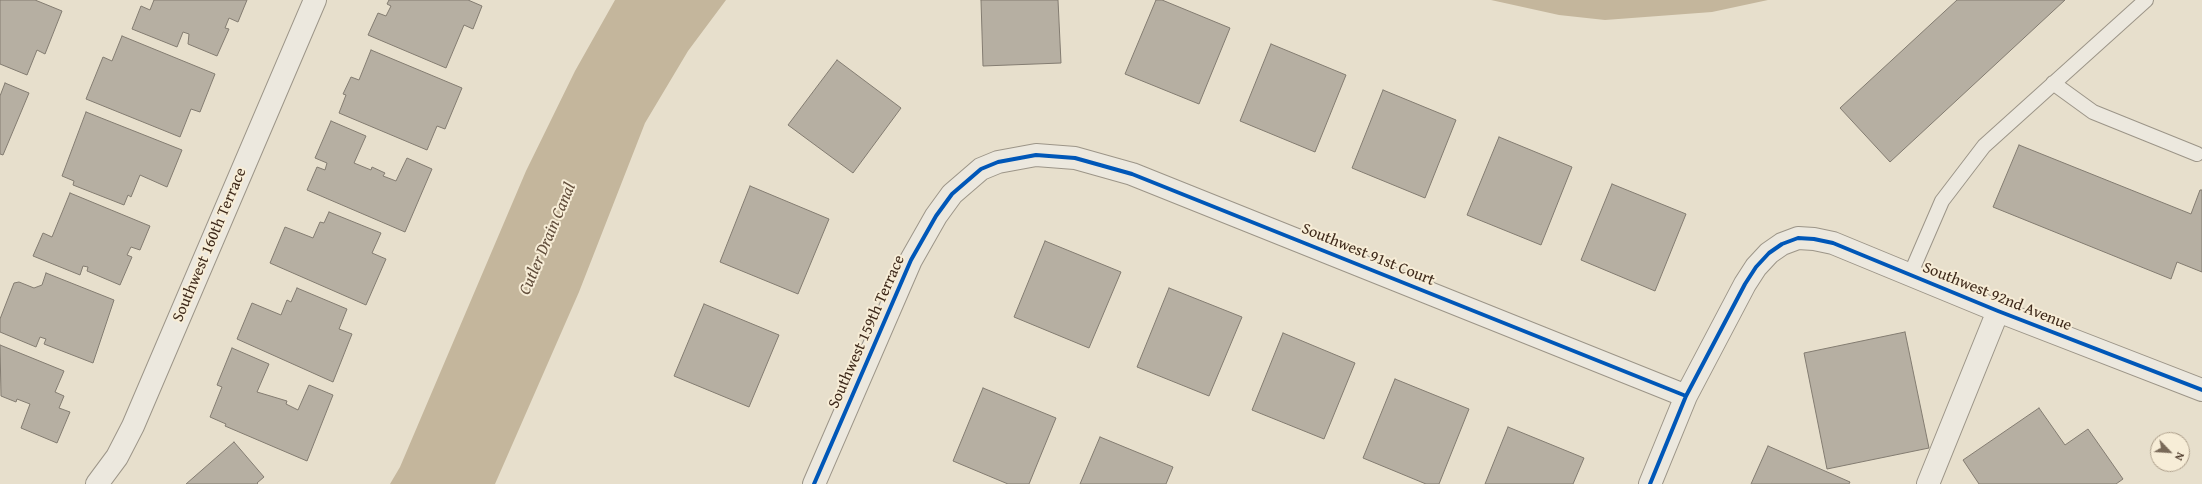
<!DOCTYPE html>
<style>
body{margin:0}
#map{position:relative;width:2202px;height:484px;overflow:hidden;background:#e7dfcc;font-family:"Gentium Book Plus",serif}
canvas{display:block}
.north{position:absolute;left:2150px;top:432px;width:40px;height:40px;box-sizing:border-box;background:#f7edd7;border:1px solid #ad9f8b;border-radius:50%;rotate:115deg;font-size:11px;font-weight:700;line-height:16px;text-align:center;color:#3e291a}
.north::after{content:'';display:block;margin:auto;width:14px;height:18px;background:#796958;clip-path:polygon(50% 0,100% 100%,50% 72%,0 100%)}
</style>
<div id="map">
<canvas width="2202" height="484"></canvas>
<div class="north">N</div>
</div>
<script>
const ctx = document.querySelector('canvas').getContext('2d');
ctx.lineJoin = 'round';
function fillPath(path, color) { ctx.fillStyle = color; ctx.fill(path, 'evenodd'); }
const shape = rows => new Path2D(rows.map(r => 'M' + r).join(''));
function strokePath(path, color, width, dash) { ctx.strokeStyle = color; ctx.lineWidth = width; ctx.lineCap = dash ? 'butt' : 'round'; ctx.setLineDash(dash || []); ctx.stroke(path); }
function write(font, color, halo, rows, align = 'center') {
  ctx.font = font + ' "Gentium Book Plus",serif'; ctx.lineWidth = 4; ctx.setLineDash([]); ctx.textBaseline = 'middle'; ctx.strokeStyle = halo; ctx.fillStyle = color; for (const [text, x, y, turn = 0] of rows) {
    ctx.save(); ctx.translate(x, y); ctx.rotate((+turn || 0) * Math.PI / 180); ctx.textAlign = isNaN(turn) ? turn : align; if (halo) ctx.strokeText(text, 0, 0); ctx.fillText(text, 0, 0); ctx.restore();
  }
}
fillPath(shape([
 [615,0,726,0,688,51,645,123,579,292,495,484,390,484,400,467,526,171,575,71],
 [1491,0,1768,0,1712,12,1605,20,1559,15]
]), '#c4b69c');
const building = shape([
 [0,0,35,0,62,11,45,54,37,50,27,75,0,64,0,0],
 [154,0,247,0,238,22,229,18,225,28,229,29,217,56,188,44,189,34,183,32,177,47,132,29,141,6,150,10,154,0],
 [389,0,468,0,482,6,473,29,464,25,446,68,368,35,378,13,386,16,391,6,387,4,389,0],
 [981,0,1058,0,1061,63,983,66,981,0],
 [1156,0,1162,0,1230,28,1199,104,1125,74,1156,0],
 [1957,0,2065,0,1890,162,1840,108,1957,0],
 [122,36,215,74,200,112,191,109,180,137,86,99,103,57,112,61,122,36],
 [1271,44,1346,75,1315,152,1240,121,1271,44],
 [371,50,462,88,445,129,437,126,427,150,339,113,346,95,343,94,351,77,359,80,371,50],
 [837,60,901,108,853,173,788,125,837,60],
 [5,83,29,93,3,155,0,154,0,96,5,83],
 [1383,90,1456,120,1425,198,1352,168,1383,90],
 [86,112,182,150,167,187,140,175,131,197,128,195,124,205,73,185,74,181,62,176,86,112],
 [331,121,366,136,354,163,371,170,372,167,385,173,383,176,396,181,407,158,432,169,405,232,307,190,317,167,325,170,327,163,315,158,331,121],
 [1499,137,1572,167,1541,245,1467,215,1499,137],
 [2019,145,2191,214,2200,190,2202,190,2202,272,2177,262,2171,279,1993,207,2019,145],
 [1612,184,1686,214,1655,291,1581,260,1612,184],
 [750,186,829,219,798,294,720,262,750,186],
 [70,193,150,226,140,250,131,247,127,255,132,257,120,285,87,271,88,267,83,266,80,275,33,256,43,233,52,237,70,193],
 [329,212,381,233,372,253,386,259,366,305,270,263,285,227,313,238,320,222,324,223,329,212],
 [1045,241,1121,272,1089,348,1014,317,1045,241],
 [46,273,114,300,93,363,44,344,46,339,40,337,36,347,0,332,0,319,14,283,19,282,34,288,42,285,46,273],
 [297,288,347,309,339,329,352,334,333,382,237,339,252,303,281,315,287,300,291,302,297,288],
 [1169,288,1242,317,1209,396,1137,367,1169,288],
 [704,304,779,335,749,407,674,376,704,304],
 [1905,332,1929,448,1827,469,1804,353,1905,332],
 [1283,333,1355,363,1324,439,1252,410,1283,333],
 [0,345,64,371,55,392,64,396,59,408,70,412,57,443,21,428,30,404,17,399,16,402,1,396,0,345],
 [232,348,269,364,257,392,287,401,286,404,298,410,309,385,333,395,307,461,225,426,226,424,210,417,222,387,217,385,232,348],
 [1395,379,1469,409,1439,484,1426,484,1363,458,1395,379],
 [983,388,1056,418,1029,484,1008,484,953,461,983,388],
 [2039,408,2065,445,2088,429,2123,479,2116,484,1979,484,1963,460,2039,408],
 [1508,427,1584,458,1573,484,1485,484,1508,427],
 [1100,437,1173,467,1166,484,1080,484,1100,437],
 [234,442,264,477,257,483,258,484,186,484,234,442],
 [1768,446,1850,482,1849,484,1751,484,1768,446]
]);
fillPath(building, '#b6afa2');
strokePath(building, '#837c71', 1);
const service = shape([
 [2053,83,2093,112,2197,154],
 [1910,275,1942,201,1984,146,2146,0]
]);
const minor = shape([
 [97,484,117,457,133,426,315,0],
 [814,484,911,260,936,216,952,194,981,169,998,162,1036,155,1075,158,1132,174,1686,396],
 [1650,484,1686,396,1745,284,1756,267,1769,253,1782,244,1798,238,1814,239,1833,243,1998,311,2202,390],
 [1928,484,1998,311]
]);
strokePath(service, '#9c9588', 16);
strokePath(minor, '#9c9588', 24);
strokePath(service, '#ece8de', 14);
strokePath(minor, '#ece8de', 22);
strokePath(shape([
 [814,484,911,260,936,216,952,194,981,169,998,162,1036,155,1075,158,1132,174,1686,396],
 [1650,484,1686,396,1745,284,1756,267,1769,253,1782,244,1798,238,1814,239,1833,243,1998,311,2202,390]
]), '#0057b8', 4);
write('16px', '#3e291a', '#f7edd7', [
 ["Southwest 160th Terrace",210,245,-67],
 ["Southwest 91st Court",1368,255,22],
 ["Southwest 92nd Avenue",1997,297,22],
 ["Southwest 159th Terrace",867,332,-66]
]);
write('italic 17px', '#624e3b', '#f7edd7', [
 ["Cutler Drain Canal",548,239,-67]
]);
</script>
